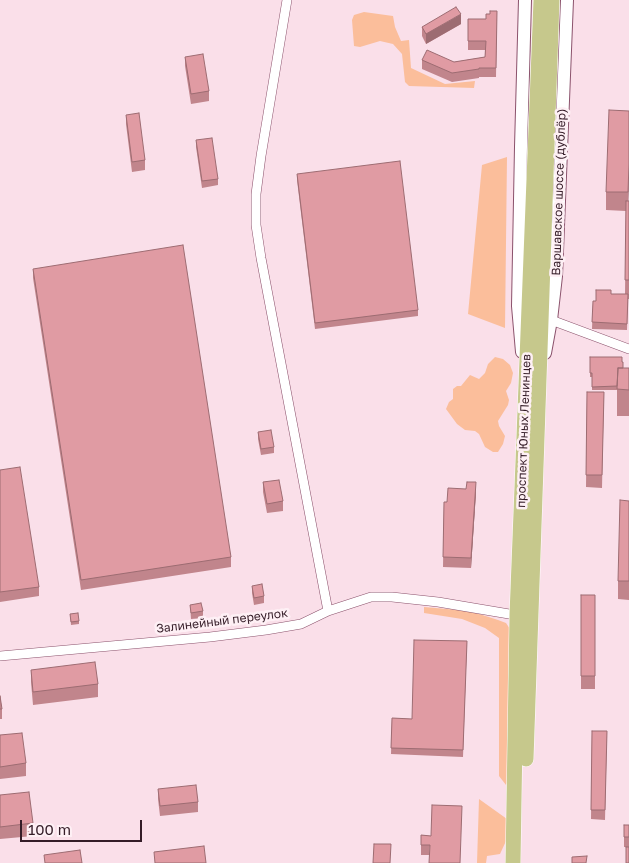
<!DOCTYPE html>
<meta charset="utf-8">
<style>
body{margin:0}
#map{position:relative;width:629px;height:863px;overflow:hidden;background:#fadfe9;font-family:"Golos Text",sans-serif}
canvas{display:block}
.scale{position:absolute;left:20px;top:820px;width:122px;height:22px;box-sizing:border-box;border:2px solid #341c27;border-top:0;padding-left:6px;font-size:15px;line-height:18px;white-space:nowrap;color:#341c27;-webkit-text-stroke:4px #fef0f5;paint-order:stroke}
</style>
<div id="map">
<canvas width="629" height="863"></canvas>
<div class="scale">100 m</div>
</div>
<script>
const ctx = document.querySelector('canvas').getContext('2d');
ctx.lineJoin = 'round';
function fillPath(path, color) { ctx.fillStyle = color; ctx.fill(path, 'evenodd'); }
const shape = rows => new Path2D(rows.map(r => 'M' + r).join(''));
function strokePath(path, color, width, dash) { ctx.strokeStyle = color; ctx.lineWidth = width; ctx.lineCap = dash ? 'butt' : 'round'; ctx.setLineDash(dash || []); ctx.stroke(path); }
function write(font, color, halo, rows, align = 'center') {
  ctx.font = font + ' "Golos Text",sans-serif'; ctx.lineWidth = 5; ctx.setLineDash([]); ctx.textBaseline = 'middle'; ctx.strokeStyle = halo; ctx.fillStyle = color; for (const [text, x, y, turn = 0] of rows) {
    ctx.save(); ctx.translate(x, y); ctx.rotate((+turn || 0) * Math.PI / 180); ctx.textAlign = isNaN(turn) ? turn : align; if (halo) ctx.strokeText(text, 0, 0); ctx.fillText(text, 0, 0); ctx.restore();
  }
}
fillPath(shape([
 [364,12,393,16,395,27,401,41,409,40,411,68,445,84,475,81,474,88,409,86,405,82,402,54,393,44,380,41,360,47,354,46,352,20,354,15],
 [507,157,505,328,468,314,482,165],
 [495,357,503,359,510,365,513,373,511,383,506,391,509,400,508,405,498,421,499,426,505,436,503,444,498,452,493,452,485,447,479,434,475,431,465,430,457,424,446,409,449,402,453,399,453,389,457,386,461,386,470,375,479,379,485,373,488,364],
 [424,607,470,611,498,620,506,623,514,635,509,780,506,785,499,776,499,638,485,628,462,619,424,613],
 [479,799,507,819,506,841,500,854,487,856,486,863,477,863]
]), '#fbbe9b');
const street = shape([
 [287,0,261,156,256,194,256,225,261,258,328,611],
 [551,320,629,349],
 [0,656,210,637,266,630,301,624,328,611,371,597,392,597,438,602,521,616]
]);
const secondary = shape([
 [522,352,518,306,521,147,525,0],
 [545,353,551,320,556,276,567,0]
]);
const primary = shape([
 [526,759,552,0],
 [513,863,517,615,541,0]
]);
strokePath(street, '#8b526c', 10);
strokePath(secondary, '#8b526c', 14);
strokePath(primary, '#fff', 16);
strokePath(street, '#fff', 9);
strokePath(secondary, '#fff', 12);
strokePath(primary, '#c6c88c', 15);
fillPath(shape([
 [497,11,496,77,479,77,479,78,452,82,422,69,422,60,454,62,485,57,485,50,468,50,468,19,486,19,490,14],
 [461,24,426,44,422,36,422,27],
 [185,57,209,91,209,101,191,104,185,66],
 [629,111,628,201,629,201,629,299,628,299,627,330,592,329,593,301,596,301,611,294,625,294,626,211,606,210,606,192],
 [126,115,145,160,145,170,132,172,126,124],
 [196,140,218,179,218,185,202,188,196,147],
 [297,174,418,310,418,316,315,329,297,180],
 [33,269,231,557,231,567,81,590,33,278],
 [590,357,622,362,623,368,629,368,629,416,617,416,617,390,592,390,592,377,590,377],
 [587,392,604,392,602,488,586,487],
 [258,432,274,447,274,453,261,455,258,439],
 [0,470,39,587,39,596,0,602],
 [263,482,283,501,283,511,267,513,263,492],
 [466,489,476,492,471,568,443,567,444,502,447,502],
 [629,501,629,600,618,599,618,581],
 [252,586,264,596,264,603,254,605,252,593],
 [581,595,595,595,595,689,581,689],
 [190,605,203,611,203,618,191,619],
 [70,614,79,621,79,624,71,625],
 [467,641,463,757,391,754,392,718,412,719],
 [31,670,98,684,98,697,33,705,31,682],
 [0,696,2,709,2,719,0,719],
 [592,731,607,731,605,820,591,819],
 [0,735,26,763,26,776,0,779],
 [158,789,198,802,198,812,160,816,158,799],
 [0,795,33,823,33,836,0,839],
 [624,825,629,825,629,847,624,847],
 [421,835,431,836,429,855,421,855]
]), '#c1858c');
fillPath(shape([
 [461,14,461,24,426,44,426,34],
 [629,164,629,183,628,211,628,192],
 [476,482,476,492,471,568,471,558]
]), '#9d6c72');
const building = shape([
 [456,7,461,14,426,34,422,27,456,7],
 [490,11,497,11,496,68,479,68,479,69,452,73,422,60,427,50,454,62,485,57,486,41,468,41,468,19,486,19,486,14,490,14,490,11],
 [203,54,209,91,191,94,185,57,203,54],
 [609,110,629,111,629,164,628,192,606,192,609,110],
 [139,113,145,160,132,162,126,115,139,113],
 [212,138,218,179,202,181,196,140,212,138],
 [400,161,418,310,315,323,297,174,400,161],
 [626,201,629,201,629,280,625,280,626,201],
 [183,245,231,557,81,580,33,269,183,245],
 [596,290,611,290,611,294,628,294,627,324,592,322,593,301,596,301,596,290],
 [590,357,622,357,622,362,623,362,623,368,618,368,617,386,592,387,592,373,590,373,590,357],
 [618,368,629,368,629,390,617,389,618,368],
 [587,392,604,392,602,475,586,475,587,392],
 [271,430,274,447,261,449,258,432,271,430],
 [20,467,39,587,0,592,0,470,20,467],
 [279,480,283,501,267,504,263,482,279,480],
 [467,482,476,482,471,558,443,557,444,502,447,502,448,488,466,489,467,482],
 [620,500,629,501,629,581,618,581,620,500],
 [262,584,264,596,254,598,252,586,262,584],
 [581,595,595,595,595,676,581,676,581,595],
 [201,603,203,611,191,613,190,605,201,603],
 [78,613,79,621,71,622,70,614,78,613],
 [414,640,467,641,463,750,391,748,392,718,412,719,414,640],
 [95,662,98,684,33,692,31,670,95,662],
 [0,696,2,709,0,709,0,696],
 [592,731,607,731,605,810,591,810,592,731],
 [22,733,26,763,0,767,0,735,22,733],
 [196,785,198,802,160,806,158,789,196,785],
 [29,792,33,823,0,827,0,795,29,792],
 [432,805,462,806,460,863,429,863,430,845,421,845,421,835,431,836,432,805],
 [624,825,629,825,629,837,624,837,624,825],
 [374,844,391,844,390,863,373,863,374,844],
 [204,846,206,863,155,863,154,852,204,846],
 [626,847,629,847,629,863,626,863,626,847],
 [80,850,82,863,45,863,44,855,80,850],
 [587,856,586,863,572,863,572,857,587,856]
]);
fillPath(building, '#e09ba3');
strokePath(building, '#9d6c72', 1);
write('12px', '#341c27', '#fef0f5', [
 ["Варшавское шоссе (дублёр)",559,192,-88],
 ["проспект Юных Ленинцев",524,431,-88],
 ["Залинейный переулок",222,621,-7]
]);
</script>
